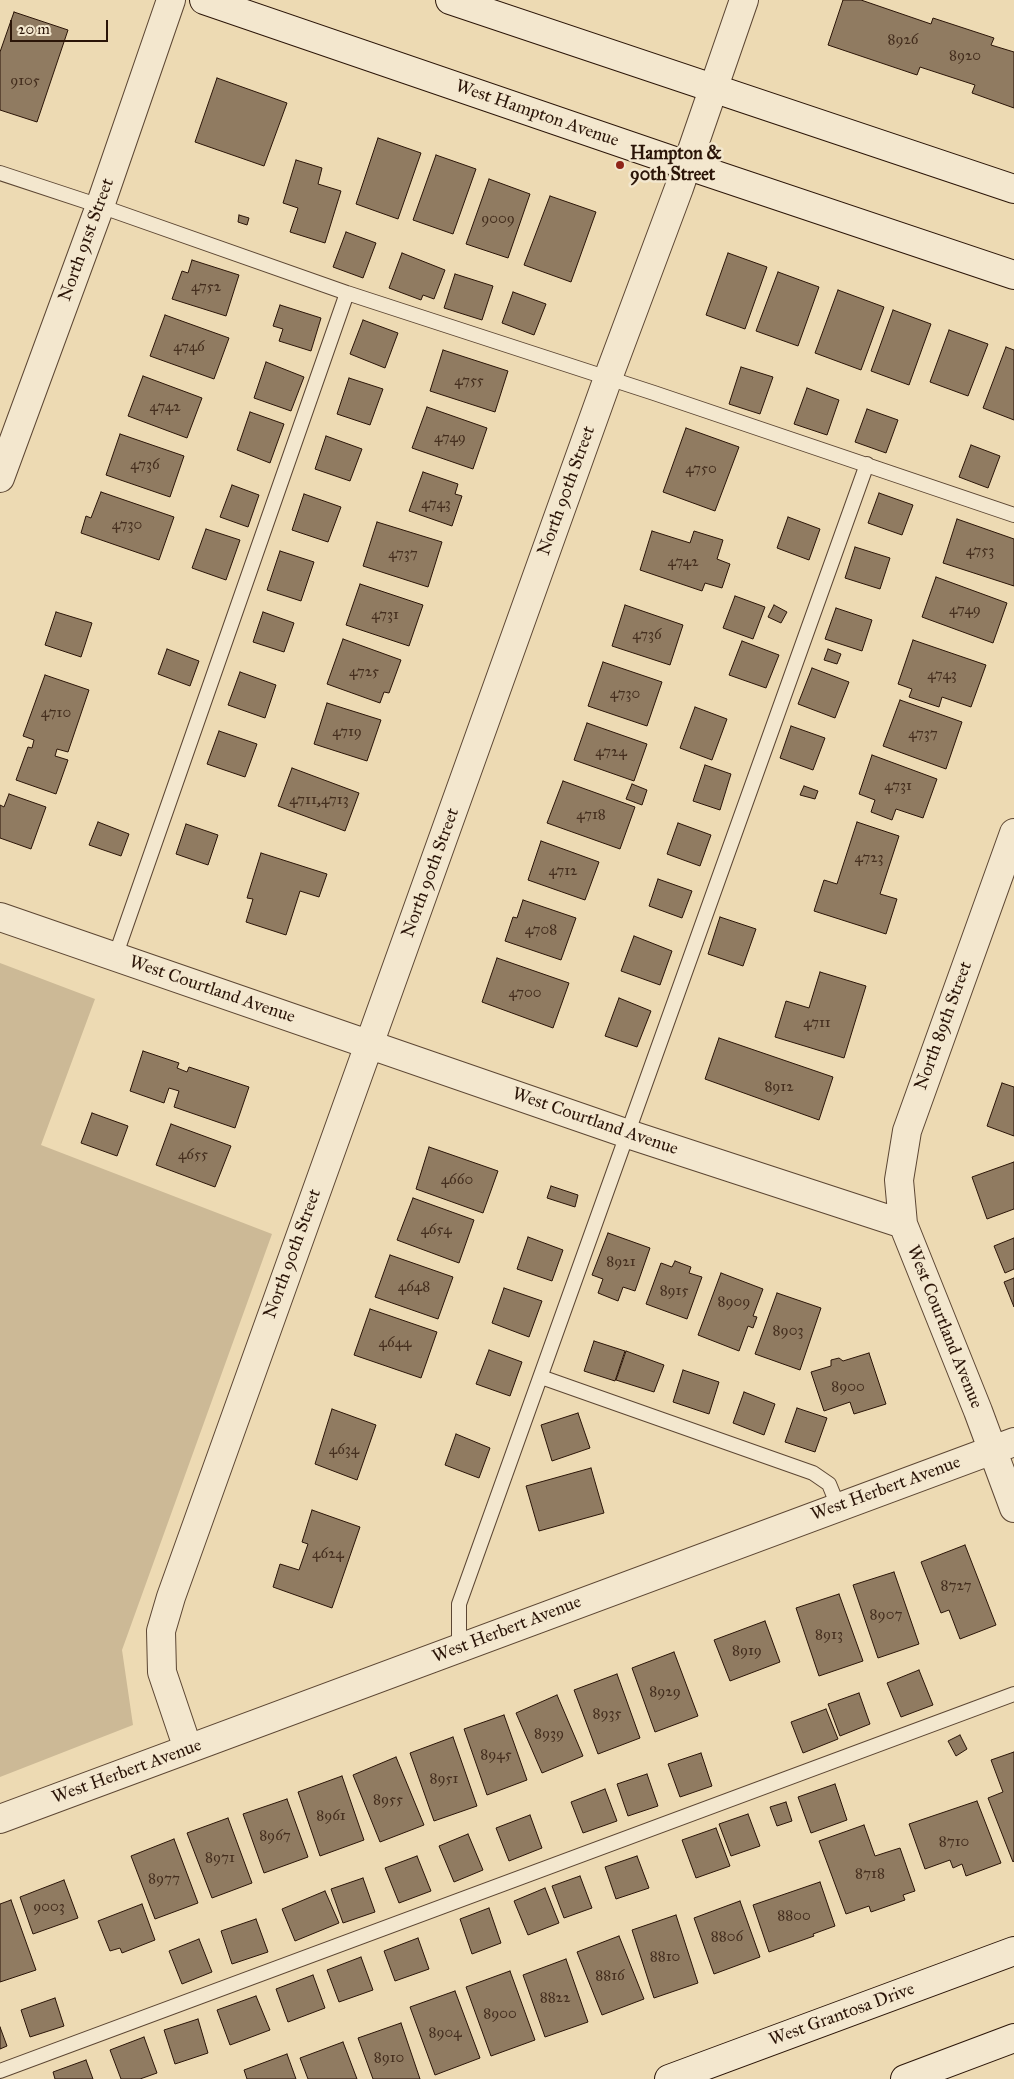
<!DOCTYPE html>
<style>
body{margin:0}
#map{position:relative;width:1014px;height:2079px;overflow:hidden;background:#eddab3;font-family:"IM FELL Great Primer",serif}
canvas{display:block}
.scale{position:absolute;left:10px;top:20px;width:98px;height:22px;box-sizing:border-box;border:2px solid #2b1508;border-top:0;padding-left:6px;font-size:15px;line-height:18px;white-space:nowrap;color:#2b1508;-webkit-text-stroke:4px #f3e7ce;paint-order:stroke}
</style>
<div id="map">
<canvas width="1014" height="2079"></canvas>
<div class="scale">20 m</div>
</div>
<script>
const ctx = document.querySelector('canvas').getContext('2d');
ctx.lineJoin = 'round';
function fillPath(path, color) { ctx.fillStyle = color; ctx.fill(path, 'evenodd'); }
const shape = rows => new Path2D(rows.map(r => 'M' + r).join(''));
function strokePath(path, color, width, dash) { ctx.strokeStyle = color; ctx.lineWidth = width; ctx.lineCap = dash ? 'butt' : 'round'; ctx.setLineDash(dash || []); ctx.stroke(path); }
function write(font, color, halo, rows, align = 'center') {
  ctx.font = font + ' "IM FELL Great Primer",serif'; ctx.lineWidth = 5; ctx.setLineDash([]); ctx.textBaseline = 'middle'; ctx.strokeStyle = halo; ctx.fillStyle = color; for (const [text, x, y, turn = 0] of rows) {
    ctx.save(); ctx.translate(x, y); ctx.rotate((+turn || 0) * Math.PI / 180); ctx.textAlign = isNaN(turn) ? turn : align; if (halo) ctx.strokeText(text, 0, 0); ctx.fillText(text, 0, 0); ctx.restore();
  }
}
fillPath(shape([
 [0,963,95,999,41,1145,272,1234,122,1650,133,1725,0,1777]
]), '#ccb996');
const building = shape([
 [843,0,861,0,931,24,933,18,994,38,991,45,1014,52,1014,108,972,93,975,85,920,67,917,75,828,45,843,0],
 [14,12,68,30,37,122,0,110,0,52,14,12],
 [217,78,287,103,264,166,195,142,217,78],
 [378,138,421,153,398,219,356,204,378,138],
 [436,155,476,169,453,234,413,220,436,155],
 [296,160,322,168,318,184,341,191,325,243,290,232,298,208,283,203,296,160],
 [489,179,530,194,508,258,466,244,489,179],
 [550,196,596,212,571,282,524,265,550,196],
 [239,215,249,218,247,225,238,222,239,215],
 [346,232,376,243,363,278,333,267,346,232],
 [402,253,445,270,434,299,423,295,421,300,389,288,402,253],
 [728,253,767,267,745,329,706,315,728,253],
 [192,260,239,275,226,316,172,299,182,271,188,273,192,260],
 [778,272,819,287,798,346,756,331,778,272],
 [455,274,493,286,482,320,444,308,455,274],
 [838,290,884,307,861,370,815,353,838,290],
 [513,292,546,304,534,335,502,323,513,292],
 [280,305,321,318,311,351,279,341,283,329,273,326,280,305],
 [893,310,931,324,909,385,871,371,893,310],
 [165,315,229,338,214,379,150,356,165,315],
 [363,320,398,333,385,368,350,354,363,320],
 [949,330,988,344,968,396,930,382,949,330],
 [1006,347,1014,350,1014,420,983,408,1006,347],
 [443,350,508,371,495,412,430,391,443,350],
 [266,362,304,377,291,411,254,398,266,362],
 [741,367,773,377,760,414,729,404,741,367],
 [143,376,202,398,187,438,128,416,143,376],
 [349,378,383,389,370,425,337,414,349,378],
 [807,388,839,400,827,435,794,424,807,388],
 [427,407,487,428,473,469,412,448,427,407],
 [867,409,898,420,886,453,855,442,867,409],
 [250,412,284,424,270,463,237,450,250,412],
 [686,428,739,447,715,511,663,492,686,428],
 [120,434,184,456,170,497,106,475,120,434],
 [326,436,362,449,350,481,315,469,326,436],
 [971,445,1000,456,988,488,959,477,971,445],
 [423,472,458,484,455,494,462,496,452,526,409,511,423,472],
 [232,485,259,495,248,527,220,517,232,485],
 [101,492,174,517,159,560,81,533,86,516,91,518,101,492],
 [879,493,913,505,902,535,868,523,879,493],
 [304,494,341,507,328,542,292,530,304,494],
 [788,517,820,529,809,560,777,548,788,517],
 [957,519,1014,539,1014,586,943,563,957,519],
 [377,522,442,542,428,587,363,566,377,522],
 [206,529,240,540,226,580,192,568,206,529],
 [652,531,690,543,694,531,723,540,717,559,730,564,722,588,705,583,702,591,640,570,652,531],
 [855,547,890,558,880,589,845,578,855,547],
 [280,551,314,562,301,601,267,590,280,551],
 [936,577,1007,603,993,643,922,617,936,577],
 [360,584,423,605,409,646,346,625,360,584],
 [735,596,765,607,753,639,723,628,735,596],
 [625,605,683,625,670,665,612,646,625,605],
 [774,605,787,612,781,623,768,617,774,605],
 [836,608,872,620,862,651,825,639,836,608],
 [56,612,92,623,81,657,45,645,56,612],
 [263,612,294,623,284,652,253,642,263,612],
 [343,639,401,660,389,693,384,692,380,703,327,684,343,639],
 [913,640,986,665,971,707,942,697,939,707,909,697,912,689,898,684,913,640],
 [742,641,779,655,766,688,729,675,742,641],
 [167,649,199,661,190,686,158,674,167,649],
 [828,649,841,654,837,664,824,660,828,649],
 [603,662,662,682,647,726,588,706,603,662],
 [812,668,849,682,835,718,798,704,812,668],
 [240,672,276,685,265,718,228,705,240,672],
 [45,675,89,690,68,752,57,749,55,756,68,760,56,794,16,780,28,747,32,748,34,740,23,736,45,675],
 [900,700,962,722,946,769,883,746,900,700],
 [327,703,381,720,367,761,314,744,327,703],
 [695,707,727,719,712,760,680,748,695,707],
 [587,723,647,744,634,781,574,760,587,723],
 [791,726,825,738,813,770,780,758,791,726],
 [219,731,257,744,245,777,207,764,219,731],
 [872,755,937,779,923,818,896,809,892,820,871,812,875,800,859,794,872,755],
 [705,765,731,774,720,810,693,801,705,765],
 [292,768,359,793,345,831,278,806,292,768],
 [563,781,635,807,620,849,547,823,563,781],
 [632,784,647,790,642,805,626,799,632,784],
 [804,786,818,791,815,799,800,795,804,786],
 [9,794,46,807,31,849,0,838,0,805,4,807,9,794],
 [98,822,129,834,121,856,89,845,98,822],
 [857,822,899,836,880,894,897,899,886,934,814,911,824,880,837,884,857,822],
 [678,823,711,835,700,866,667,854,678,823],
 [186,824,218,835,208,865,176,854,186,824],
 [541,841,599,862,585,900,528,880,541,841],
 [261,853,327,874,319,897,300,891,286,935,246,922,253,899,247,898,261,853],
 [658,879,692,891,682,918,649,906,658,879],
 [523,900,576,918,561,960,505,941,513,917,517,918,523,900],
 [720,917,756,929,743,966,708,954,720,917],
 [634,936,672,951,660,985,621,971,634,936],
 [497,958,569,983,553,1028,482,1002,497,958],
 [820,972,866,986,844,1058,775,1037,786,1001,809,1008,820,972],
 [619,998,651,1011,637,1047,605,1036,619,998],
 [719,1038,833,1077,819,1120,705,1079,719,1038],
 [143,1051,179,1063,177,1068,187,1072,189,1067,249,1087,235,1128,174,1107,179,1091,169,1088,164,1103,130,1091,143,1051],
 [1002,1083,1014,1087,1014,1136,987,1126,1002,1083],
 [92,1113,128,1126,117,1156,81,1143,92,1113],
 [171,1124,231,1146,215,1187,156,1165,171,1124],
 [429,1147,498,1171,483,1213,416,1189,429,1147],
 [1014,1162,1014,1209,987,1219,972,1177,1014,1162],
 [551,1186,578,1195,575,1207,547,1198,551,1186],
 [413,1198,474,1220,459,1263,397,1240,413,1198],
 [608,1233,650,1248,635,1291,623,1287,618,1301,598,1293,603,1279,592,1275,608,1233],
 [528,1237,563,1250,552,1281,517,1269,528,1237],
 [1014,1238,1014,1269,1005,1273,994,1246,1014,1238],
 [390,1255,453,1277,438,1319,375,1297,390,1255],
 [675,1261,691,1267,689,1273,702,1277,687,1319,646,1304,661,1263,672,1267,675,1261],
 [721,1273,763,1289,753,1316,757,1317,753,1328,748,1326,739,1351,698,1335,721,1273],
 [1014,1278,1014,1307,1004,1282,1014,1278],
 [504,1288,542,1301,529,1337,492,1323,504,1288],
 [777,1293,821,1308,800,1370,755,1354,777,1293],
 [370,1309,437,1332,421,1378,354,1355,370,1309],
 [594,1341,625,1351,615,1381,584,1371,594,1341],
 [489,1350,522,1362,510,1396,476,1384,489,1350],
 [626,1351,664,1365,654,1392,616,1380,626,1351],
 [869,1353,886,1404,854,1414,850,1402,824,1411,811,1372,831,1366,831,1360,839,1358,843,1361,869,1353],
 [683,1370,719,1382,709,1414,673,1402,683,1370],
 [744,1392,775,1404,764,1435,733,1423,744,1392],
 [797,1408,827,1418,815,1452,785,1442,797,1408],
 [332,1409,376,1425,357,1480,315,1464,332,1409],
 [578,1413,590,1448,552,1461,541,1425,578,1413],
 [456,1434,490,1448,479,1478,445,1465,456,1434],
 [591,1468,604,1513,539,1531,526,1486,591,1468],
 [312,1510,360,1527,332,1608,273,1587,280,1564,299,1570,308,1544,302,1542,312,1510],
 [965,1545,996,1625,960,1639,949,1610,941,1613,921,1562,965,1545],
 [894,1572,919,1644,878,1658,853,1585,894,1572],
 [839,1594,863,1661,819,1676,796,1608,839,1594],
 [765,1621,780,1662,730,1681,714,1640,765,1621],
 [674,1652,698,1716,655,1732,632,1668,674,1652],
 [919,1670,933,1705,901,1717,887,1683,919,1670],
 [617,1674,640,1738,598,1754,574,1690,617,1674],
 [859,1693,870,1724,840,1736,828,1704,859,1693],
 [557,1695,583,1756,542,1773,516,1713,557,1695],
 [826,1709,838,1739,803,1753,791,1722,826,1709],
 [504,1715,527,1780,487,1795,464,1729,504,1715],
 [960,1735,967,1749,956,1756,948,1741,960,1735],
 [453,1737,477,1806,434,1821,410,1753,453,1737],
 [1014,1752,1014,1861,1013,1862,988,1798,1003,1792,991,1760,1014,1752],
 [701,1753,712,1786,680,1797,668,1764,701,1753],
 [396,1757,424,1825,380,1842,353,1775,396,1757],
 [647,1774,658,1806,628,1816,617,1784,647,1774],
 [342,1776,364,1840,320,1856,298,1792,342,1776],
 [835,1784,847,1820,811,1833,798,1797,835,1784],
 [605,1789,617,1821,583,1833,571,1802,605,1789],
 [287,1799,308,1857,264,1873,243,1814,287,1799],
 [977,1801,1001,1863,966,1876,962,1864,953,1868,950,1860,925,1869,909,1824,977,1801],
 [786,1802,792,1821,777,1826,770,1807,786,1802],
 [748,1814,760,1846,731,1856,719,1824,748,1814],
 [530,1815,542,1848,509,1861,496,1828,530,1815],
 [228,1818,252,1883,212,1898,187,1833,228,1818],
 [864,1825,875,1856,900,1848,915,1891,903,1895,905,1900,871,1912,869,1906,846,1914,819,1841,864,1825],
 [716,1828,730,1866,696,1878,682,1840,716,1828],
 [468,1834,483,1870,454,1882,439,1846,468,1834],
 [174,1839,198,1903,155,1919,131,1856,174,1839],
 [417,1856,431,1891,399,1903,385,1868,417,1856],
 [637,1856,649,1888,616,1899,605,1867,637,1856],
 [580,1876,592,1908,564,1918,552,1886,580,1876],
 [363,1878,375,1912,343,1923,331,1889,363,1878],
 [64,1880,78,1918,33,1934,20,1897,64,1880],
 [820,1882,835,1926,813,1934,814,1936,769,1952,753,1905,820,1882],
 [545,1888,559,1923,528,1935,514,1901,545,1888],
 [325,1891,339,1923,295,1941,282,1909,325,1891],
 [11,1900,36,1970,0,1982,0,1904,11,1900],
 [740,1901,760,1957,714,1974,694,1918,740,1901],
 [142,1904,155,1940,122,1953,120,1948,110,1951,98,1921,142,1904],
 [489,1908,501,1943,472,1954,460,1919,489,1908],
 [676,1915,698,1983,654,1998,632,1930,676,1915],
 [256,1919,268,1952,232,1964,221,1931,256,1919],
 [619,1936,644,1999,602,2015,577,1952,619,1936],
 [418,1938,429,1969,395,1981,384,1951,418,1938],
 [199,1939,212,1972,182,1984,169,1951,199,1939],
 [361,1957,373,1990,339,2002,327,1970,361,1957],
 [566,1959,588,2022,545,2037,523,1975,566,1959],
 [510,1971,535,2040,491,2056,466,1987,510,1971],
 [313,1975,325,2008,288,2022,276,1989,313,1975],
 [455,1991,480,2058,435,2075,410,2007,455,1991],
 [256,1996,270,2030,230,2045,217,2010,256,1996],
 [55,1998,64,2026,30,2037,21,2010,55,1998],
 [198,2019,208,2053,175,2064,164,2030,198,2019],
 [401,2023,420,2079,373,2079,358,2038,401,2023],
 [0,2027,7,2046,0,2049,0,2027],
 [144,2037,157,2073,140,2079,121,2079,110,2050,144,2037],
 [343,2042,357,2079,308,2079,300,2058,343,2042],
 [287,2054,296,2079,247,2079,244,2070,287,2054],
 [86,2060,93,2079,55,2079,53,2072,86,2060]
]);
fillPath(building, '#907b61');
strokePath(building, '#2b1508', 1);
const lane = shape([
 [0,173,100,206,347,293,654,393,1014,515],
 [115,957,347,293],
 [541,1377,813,1473,829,1484,838,1506],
 [459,1648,459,1604,867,464],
 [0,2071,1014,1694]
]);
const street = shape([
 [0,478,100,206,171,0],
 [1014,833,907,1131,899,1180,903,1224,978,1411,1014,1508],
 [0,917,628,1134,903,1224],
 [188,1749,162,1672,161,1631,171,1597,608,378,679,188,744,0],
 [0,1819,1014,1442]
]);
const secondary = shape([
 [204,0,686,165,1014,275],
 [450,0,1014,189],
 [669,2079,1014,1951],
 [905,2079,1014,2038]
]);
strokePath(lane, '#5c4633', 16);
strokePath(street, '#5c4633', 30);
strokePath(secondary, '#2b1508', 30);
strokePath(lane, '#f3e7ce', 14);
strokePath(street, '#f3e7ce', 28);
strokePath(secondary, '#f3e7ce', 28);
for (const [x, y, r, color] of [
 [620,165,5,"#8f2418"]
]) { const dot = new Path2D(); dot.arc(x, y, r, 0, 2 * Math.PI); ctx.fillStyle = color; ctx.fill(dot); strokePath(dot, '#f3e7ce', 2); }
write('15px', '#442e1e', null, [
 ["8926",903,40],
 ["8920",965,56],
 ["9105",25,81],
 ["9009",498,219],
 ["4752",206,287],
 ["4746",189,347],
 ["4755",469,381],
 ["4742",165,407],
 ["4749",450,438],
 ["4736",145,465],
 ["4750",701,469],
 ["4743",436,504],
 ["4730",127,525],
 ["4753",980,551],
 ["4737",403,554],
 ["4742",683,562],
 ["4749",965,610],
 ["4731",385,615],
 ["4736",647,635],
 ["4725",364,672],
 ["4743",942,675],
 ["4730",625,694],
 ["4710",56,713],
 ["4719",347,732],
 ["4737",923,734],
 ["4724",611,752],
 ["4731",898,786],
 ["4711,4713",319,800],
 ["4718",591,815],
 ["4723",869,858],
 ["4712",563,871],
 ["4708",541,930],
 ["4700",525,993],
 ["4711",817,1023],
 ["8912",779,1087],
 ["4655",193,1155],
 ["4660",457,1180],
 ["4654",436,1230],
 ["8921",621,1262],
 ["4648",414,1287],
 ["8915",674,1291],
 ["8909",734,1302],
 ["8903",788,1331],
 ["4644",395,1343],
 ["8900",848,1387],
 ["4634",344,1450],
 ["4624",328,1554],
 ["8727",956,1586],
 ["8907",886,1615],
 ["8913",829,1635],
 ["8919",747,1651],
 ["8929",665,1692],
 ["8935",607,1714],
 ["8939",549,1734],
 ["8945",496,1755],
 ["8951",444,1779],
 ["8955",388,1800],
 ["8961",331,1816],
 ["8967",275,1836],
 ["8710",954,1842],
 ["8971",220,1858],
 ["8718",870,1874],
 ["8977",164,1879],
 ["9003",49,1907],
 ["8800",794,1916],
 ["8806",727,1937],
 ["8810",665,1957],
 ["8816",610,1976],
 ["8822",555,1998],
 ["8900",500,2014],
 ["8904",445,2033],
 ["8910",389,2058]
]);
write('18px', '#2b1508', '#f3e7ce', [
 ["West Hampton Avenue",537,114,19],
 ["North 91st Street",87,240,-70],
 ["North 90th Street",567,491,-70],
 ["North 90th Street",431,873,-70],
 ["West Courtland Avenue",212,990,19],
 ["North 89th Street",944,1026,-70],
 ["West Courtland Avenue",595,1122,19],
 ["North 90th Street",293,1254,-70],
 ["West Courtland Avenue",944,1327,68],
 ["West Herbert Avenue",886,1489,-20],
 ["West Herbert Avenue",507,1630,-21],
 ["West Herbert Avenue",127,1772,-20],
 ["West Grantosa Drive",842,2015,-20]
]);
write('bold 18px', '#2b1508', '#f3e7ce', [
 ["Hampton &",630,155],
 ["90th Street",630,176]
], 'left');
</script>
